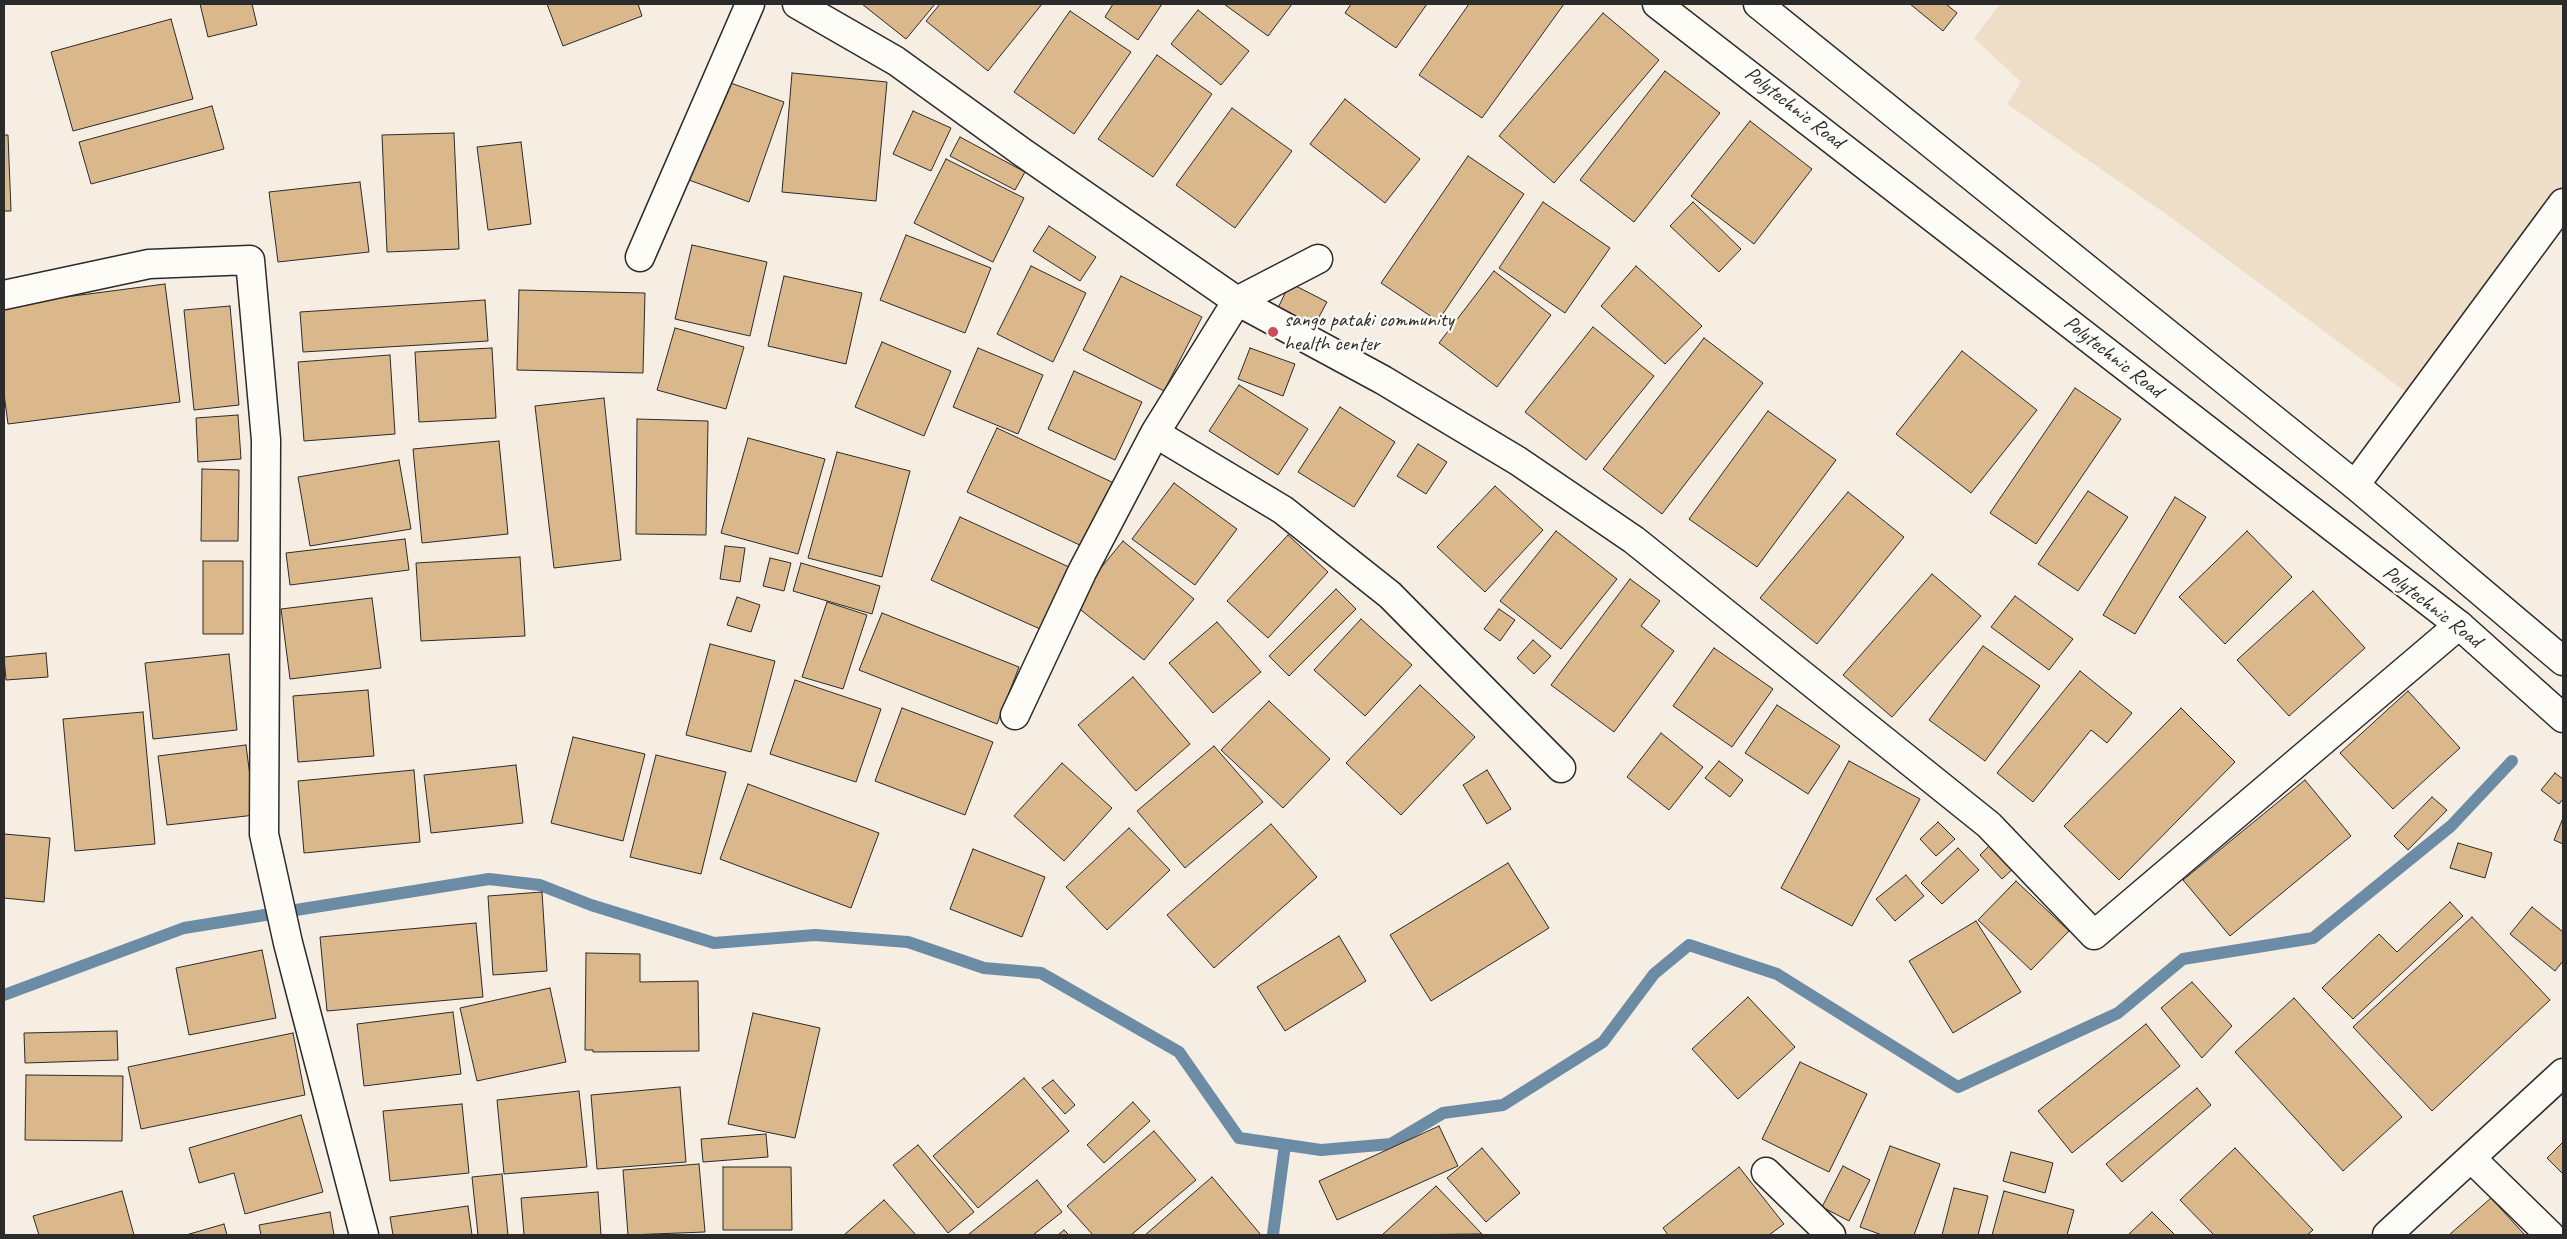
<!DOCTYPE html>
<style>
body{margin:0}
#map{position:relative;width:2567px;height:1239px;overflow:hidden;background:#f6eee2;font-family:Caveat,sans-serif}
canvas{display:block}
.frame{position:absolute;inset:0;border:5px solid #2b2b2b;pointer-events:none}
</style>
<div id="map">
<canvas width="2567" height="1239"></canvas>
<div class="frame"></div>
</div>
<script>
const ctx = document.querySelector('canvas').getContext('2d');
ctx.lineJoin = 'round';
function fillPath(path, color) { ctx.fillStyle = color; ctx.fill(path, 'evenodd'); }
const shape = rows => new Path2D(rows.map(r => 'M' + r).join(''));
function strokePath(path, color, width, dash) { ctx.strokeStyle = color; ctx.lineWidth = width; ctx.lineCap = dash ? 'butt' : 'round'; ctx.setLineDash(dash || []); ctx.stroke(path); }
function write(font, color, halo, rows, align = 'center') {
  ctx.font = font + ' Caveat,sans-serif'; ctx.lineWidth = 4.5; ctx.setLineDash([]); ctx.textBaseline = 'middle'; ctx.strokeStyle = halo; ctx.fillStyle = color; for (const [text, x, y, turn = 0] of rows) {
    ctx.save(); ctx.translate(x, y); ctx.rotate((+turn || 0) * Math.PI / 180); ctx.textAlign = isNaN(turn) ? turn : align; if (halo) ctx.strokeText(text, 0, 0); ctx.fillText(text, 0, 0); ctx.restore();
  }
}
fillPath(shape([
 [2000,4,2563,4,2563,186,2410,395,2166,214,2007,104,2021,82,1974,38]
]), '#eedec8');
strokePath(shape([
 [4,995,184,928,489,879,540,885,591,905,714,943,815,935,908,942,984,968,1041,973,1179,1052,1239,1138,1321,1150,1391,1144,1443,1113,1503,1105,1603,1042,1654,974,1689,945,1777,974,1958,1087,2118,1013,2183,959,2313,938,2451,826,2512,761],
 [1273,1234,1285,1145]
]), '#6c8ca5', 12);
const building = shape([
 [200,4,252,4,257,25,208,37,200,4],
 [547,4,638,4,642,16,563,46,547,4],
 [862,4,935,4,906,39,862,4],
 [940,4,1042,4,988,71,926,21,940,4],
 [1113,4,1162,4,1138,40,1105,17,1113,4],
 [1224,4,1292,4,1268,36,1224,4],
 [1351,4,1427,4,1396,48,1345,13,1351,4],
 [1469,4,1564,4,1482,118,1419,75,1469,4],
 [1910,4,1946,4,1957,13,1943,31,1910,4],
 [1198,10,1249,51,1221,85,1171,44,1198,10],
 [1070,11,1131,52,1074,134,1014,92,1070,11],
 [1603,13,1659,60,1554,183,1499,136,1603,13],
 [171,19,193,99,73,131,51,52,171,19],
 [1157,55,1212,94,1153,177,1098,139,1157,55],
 [1665,71,1720,113,1634,222,1580,180,1665,71],
 [792,73,887,82,876,201,782,192,792,73],
 [725,81,784,102,749,202,689,180,725,81],
 [1345,99,1420,159,1385,203,1310,144,1345,99],
 [212,106,224,149,91,184,79,142,212,106],
 [1232,108,1292,151,1235,228,1176,185,1232,108],
 [913,111,951,128,931,171,893,154,913,111],
 [1750,121,1812,169,1754,244,1691,196,1750,121],
 [454,133,459,249,387,252,382,135,454,133],
 [4,135,8,135,11,211,4,211,4,135],
 [960,137,1025,172,1015,190,950,156,960,137],
 [521,142,531,224,488,230,477,147,521,142],
 [1468,156,1524,194,1438,321,1381,283,1468,156],
 [946,159,1024,198,993,262,914,223,946,159],
 [360,182,369,252,278,262,269,192,360,182],
 [1543,202,1610,248,1565,313,1499,268,1543,202],
 [1693,202,1741,249,1719,272,1670,226,1693,202],
 [1049,226,1096,257,1080,281,1033,251,1049,226],
 [906,235,991,268,965,333,880,300,906,235],
 [692,245,767,262,750,336,675,319,692,245],
 [1031,266,1086,293,1053,362,997,334,1031,266],
 [1636,266,1702,326,1665,364,1601,306,1636,266],
 [1494,271,1551,315,1497,387,1439,343,1494,271],
 [784,276,862,293,846,364,768,346,784,276],
 [1121,276,1202,317,1164,391,1083,350,1121,276],
 [1290,283,1327,302,1313,328,1277,310,1290,283],
 [165,284,180,402,8,424,4,394,4,305,165,284],
 [519,290,645,293,643,373,517,370,519,290],
 [485,300,488,341,303,352,300,312,485,300],
 [230,306,239,405,194,410,184,310,230,306],
 [1593,327,1654,376,1586,460,1525,412,1593,327],
 [675,328,744,347,726,409,657,390,675,328],
 [1704,338,1763,383,1662,514,1603,469,1704,338],
 [882,342,951,371,924,436,855,407,882,342],
 [492,348,496,418,419,422,415,352,492,348],
 [978,348,1043,375,1018,434,953,407,978,348],
 [1250,348,1295,364,1283,396,1238,379,1250,348],
 [1962,351,2037,410,1971,493,1896,434,1962,351],
 [390,355,395,434,304,441,298,362,390,355],
 [1074,371,1142,402,1115,460,1048,429,1074,371],
 [1239,385,1308,429,1278,475,1209,431,1239,385],
 [2075,388,2121,419,2036,544,1990,513,2075,388],
 [604,398,621,560,554,568,535,406,604,398],
 [1340,407,1395,442,1354,507,1298,472,1340,407],
 [1768,411,1836,460,1757,567,1689,519,1768,411],
 [238,415,241,459,198,462,196,418,238,415],
 [637,419,708,421,706,535,636,534,637,419],
 [997,428,1116,484,1086,548,967,492,997,428],
 [748,438,825,459,798,554,721,533,748,438],
 [499,441,508,534,422,543,413,449,499,441],
 [1418,444,1447,462,1426,494,1397,476,1418,444],
 [837,452,910,471,882,577,808,558,837,452],
 [399,460,411,529,310,546,298,477,399,460],
 [202,469,239,470,238,541,201,541,202,469],
 [1174,483,1237,529,1195,585,1132,539,1174,483],
 [1495,486,1543,530,1485,592,1437,547,1495,486],
 [2088,491,2128,517,2078,591,2038,564,2088,491],
 [1848,492,1904,537,1817,644,1760,598,1848,492],
 [2175,497,2206,517,2135,634,2103,615,2175,497],
 [960,517,1069,567,1040,629,931,580,960,517],
 [1556,531,1617,579,1561,649,1500,601,1556,531],
 [2247,531,2292,577,2225,644,2179,597,2247,531],
 [1288,535,1328,572,1268,638,1227,601,1288,535],
 [405,539,409,570,290,585,286,553,405,539],
 [1123,541,1194,599,1144,660,1072,603,1123,541],
 [725,546,745,548,740,582,720,579,725,546],
 [520,557,525,636,421,641,416,563,520,557],
 [770,558,791,563,784,591,763,586,770,558],
 [203,561,243,561,243,634,203,634,203,561],
 [801,563,880,586,872,614,793,591,801,563],
 [1932,574,1981,616,1892,717,1843,675,1932,574],
 [1630,579,1660,601,1641,626,1674,651,1614,732,1551,685,1630,579],
 [1336,589,1356,609,1289,676,1269,656,1336,589],
 [2313,591,2365,648,2289,716,2237,660,2313,591],
 [2015,596,2073,639,2049,670,1991,627,2015,596],
 [737,597,760,605,751,632,727,625,737,597],
 [372,598,381,668,290,679,281,609,372,598],
 [827,602,867,615,843,689,802,677,827,602],
 [1499,609,1515,620,1500,641,1484,629,1499,609],
 [882,613,1019,667,997,724,859,670,882,613],
 [1361,619,1412,665,1365,716,1314,670,1361,619],
 [1217,622,1261,672,1213,713,1169,663,1217,622],
 [1533,640,1551,656,1534,674,1517,658,1533,640],
 [710,644,775,661,751,752,686,735,710,644],
 [1983,646,2040,686,1985,761,1929,720,1983,646],
 [1714,648,1773,689,1732,747,1673,706,1714,648],
 [46,653,48,677,6,680,4,657,46,653],
 [229,654,237,730,153,739,145,663,229,654],
 [2080,671,2132,713,2107,743,2091,730,2033,802,1997,773,2080,671],
 [1133,677,1190,744,1136,791,1078,725,1133,677],
 [795,680,881,709,856,782,770,754,795,680],
 [1420,685,1475,737,1401,815,1346,763,1420,685],
 [368,690,374,756,298,762,293,696,368,690],
 [2408,691,2460,748,2393,809,2340,753,2408,691],
 [1269,701,1330,759,1283,808,1221,750,1269,701],
 [1777,705,1840,746,1808,794,1745,753,1777,705],
 [902,708,993,742,965,815,875,781,902,708],
 [2181,708,2235,762,2119,880,2064,826,2181,708],
 [143,712,155,844,75,851,63,719,143,712],
 [1661,733,1703,767,1669,810,1627,777,1661,733],
 [573,737,645,754,623,841,551,823,573,737],
 [246,745,255,815,167,825,158,756,246,745],
 [1214,746,1263,802,1185,868,1137,811,1214,746],
 [656,755,726,772,701,874,630,857,656,755],
 [1719,761,1743,780,1730,797,1705,778,1719,761],
 [1849,761,1920,799,1852,926,1781,888,1849,761],
 [1062,763,1112,808,1064,861,1014,816,1062,763],
 [516,765,523,823,431,833,424,775,516,765],
 [414,770,420,842,304,853,298,781,414,770],
 [1487,770,1511,809,1487,824,1463,785,1487,770],
 [2555,773,2563,779,2563,799,2559,804,2541,790,2555,773],
 [2305,780,2351,836,2230,936,2183,880,2305,780],
 [748,784,879,833,851,908,720,859,748,784],
 [2432,797,2447,810,2408,850,2394,836,2432,797],
 [2563,818,2563,844,2554,840,2563,818],
 [1938,822,1955,839,1936,856,1920,839,1938,822],
 [1271,824,1317,877,1214,968,1167,915,1271,824],
 [1129,828,1170,870,1107,930,1066,887,1129,828],
 [4,834,50,838,44,902,4,898,4,834],
 [1993,842,2016,866,2002,879,1980,855,1993,842],
 [2458,843,2492,853,2485,878,2450,868,2458,843],
 [1958,848,1979,870,1942,904,1921,883,1958,848],
 [973,849,1045,877,1022,937,950,909,973,849],
 [1508,863,1549,928,1431,1001,1390,935,1508,863],
 [1906,875,1924,896,1895,921,1876,899,1906,875],
 [2016,881,2069,931,2031,970,1978,920,2016,881],
 [542,892,547,971,493,975,488,896,542,892],
 [2450,902,2463,916,2353,1019,2322,988,2379,934,2397,952,2450,902],
 [2532,907,2563,932,2563,961,2555,971,2510,934,2532,907],
 [2472,917,2550,1000,2432,1111,2353,1027,2472,917],
 [1976,921,2021,992,1953,1033,1909,961,1976,921],
 [476,923,483,997,327,1011,320,937,476,923],
 [1339,936,1366,981,1285,1031,1257,987,1339,936],
 [262,950,276,1018,189,1035,176,968,262,950],
 [586,953,640,954,640,982,698,981,699,1051,593,1052,593,1050,585,1050,586,953],
 [2192,982,2232,1026,2202,1058,2161,1008,2192,982],
 [550,988,566,1062,477,1081,460,1008,550,988],
 [1748,997,1795,1047,1738,1099,1692,1049,1748,997],
 [2294,998,2402,1117,2343,1171,2235,1052,2294,998],
 [453,1012,461,1074,364,1086,357,1024,453,1012],
 [753,1013,820,1028,795,1138,728,1124,753,1013],
 [2146,1024,2180,1066,2072,1153,2038,1111,2146,1024],
 [117,1031,118,1060,25,1063,24,1033,117,1031],
 [293,1033,305,1095,141,1129,128,1067,293,1033],
 [1800,1062,1867,1094,1829,1172,1762,1139,1800,1062],
 [26,1075,123,1076,122,1141,25,1140,26,1075],
 [1024,1078,1069,1131,978,1208,933,1156,1024,1078],
 [1053,1080,1075,1105,1065,1114,1042,1088,1053,1080],
 [680,1087,686,1162,597,1169,591,1095,680,1087],
 [2197,1088,2211,1105,2122,1182,2106,1164,2197,1088],
 [579,1091,587,1167,504,1174,497,1100,579,1091],
 [1133,1102,1150,1121,1104,1163,1087,1145,1133,1102],
 [462,1104,469,1173,390,1181,383,1111,462,1104],
 [301,1115,323,1192,245,1214,234,1173,199,1183,189,1148,301,1115],
 [1439,1126,1458,1166,1337,1220,1319,1181,1439,1126],
 [1154,1131,1196,1180,1131,1235,1093,1235,1067,1206,1154,1131],
 [766,1134,768,1157,703,1162,701,1139,766,1134],
 [2563,1142,2563,1174,2547,1158,2563,1142],
 [918,1145,974,1212,948,1233,893,1165,918,1145],
 [1890,1146,1940,1164,1914,1235,1882,1235,1860,1227,1890,1146],
 [1482,1148,1520,1193,1486,1222,1447,1178,1482,1148],
 [2235,1148,2313,1230,2307,1235,2214,1235,2180,1200,2235,1148],
 [2011,1152,2053,1163,2045,1193,2003,1181,2011,1152],
 [699,1164,705,1232,628,1235,623,1170,699,1164],
 [1843,1166,1870,1180,1849,1221,1822,1207,1843,1166],
 [723,1167,791,1167,792,1230,723,1230,723,1167],
 [1739,1167,1784,1224,1769,1235,1668,1235,1663,1228,1739,1167],
 [502,1174,508,1235,478,1235,472,1177,502,1174],
 [1212,1177,1261,1235,1145,1235,1212,1177],
 [1037,1180,1062,1212,1033,1235,971,1235,969,1234,1037,1180],
 [1436,1186,1482,1234,1382,1235,1436,1186],
 [1954,1188,1988,1196,1978,1235,1942,1235,1954,1188],
 [122,1191,134,1235,39,1235,33,1216,122,1191],
 [2004,1191,2074,1210,2067,1235,1992,1235,2004,1191],
 [598,1192,601,1235,524,1235,521,1198,598,1192],
 [2491,1198,2525,1235,2449,1235,2491,1198],
 [884,1200,916,1235,844,1235,884,1200],
 [468,1206,472,1235,393,1235,390,1217,468,1206],
 [330,1212,334,1235,261,1235,259,1225,330,1212],
 [2152,1212,2175,1235,2128,1235,2152,1212],
 [224,1224,227,1235,186,1235,224,1224],
 [1064,1230,1069,1235,1058,1235,1064,1230]
]);
fillPath(building, '#dbb78c');
strokePath(building, '#2b2b2b', 1);
const minor = shape([
 [797,4,896,61,1022,152,1237,301,1383,380,1518,461,1634,540,1989,825,2094,935,2459,625],
 [640,257,750,4],
 [4,295,149,264,250,260,266,440,264,834,288,943,364,1235],
 [1155,433,1283,510,1390,595,1561,768],
 [2355,485,2563,203],
 [1015,715,1082,572,1155,433,1237,301,1318,259],
 [2471,1158,2550,1235],
 [1766,1172,1831,1235],
 [2387,1235,2563,1073]
]);
const major = shape([
 [1657,4,2459,625,2563,718],
 [1758,4,2355,485,2563,661]
]);
strokePath(minor, '#2b2b2b', 31);
strokePath(major, '#2b2b2b', 31);
strokePath(minor, '#fdfcf7', 28);
strokePath(major, '#fdfcf7', 28);
for (const [x, y, r, color] of [
 [1273,332,6,"#d1495b"]
]) { const dot = new Path2D(); dot.arc(x, y, r, 0, 2 * Math.PI); ctx.fillStyle = color; ctx.fill(dot); strokePath(dot, '#fdfcf7', 2); }
write('21px', '#2b2b2b', '#fdfcf7', [
 ["Polytechnic Road",1794,108,38],
 ["Polytechnic Road",2113,357,38],
 ["Polytechnic Road",2432,607,38]
]);
write('21px', '#2b2b2b', '#fdfcf7', [
 ["sango pataki community",1284,320],
 ["health center",1284,344]
], 'left');
</script>
